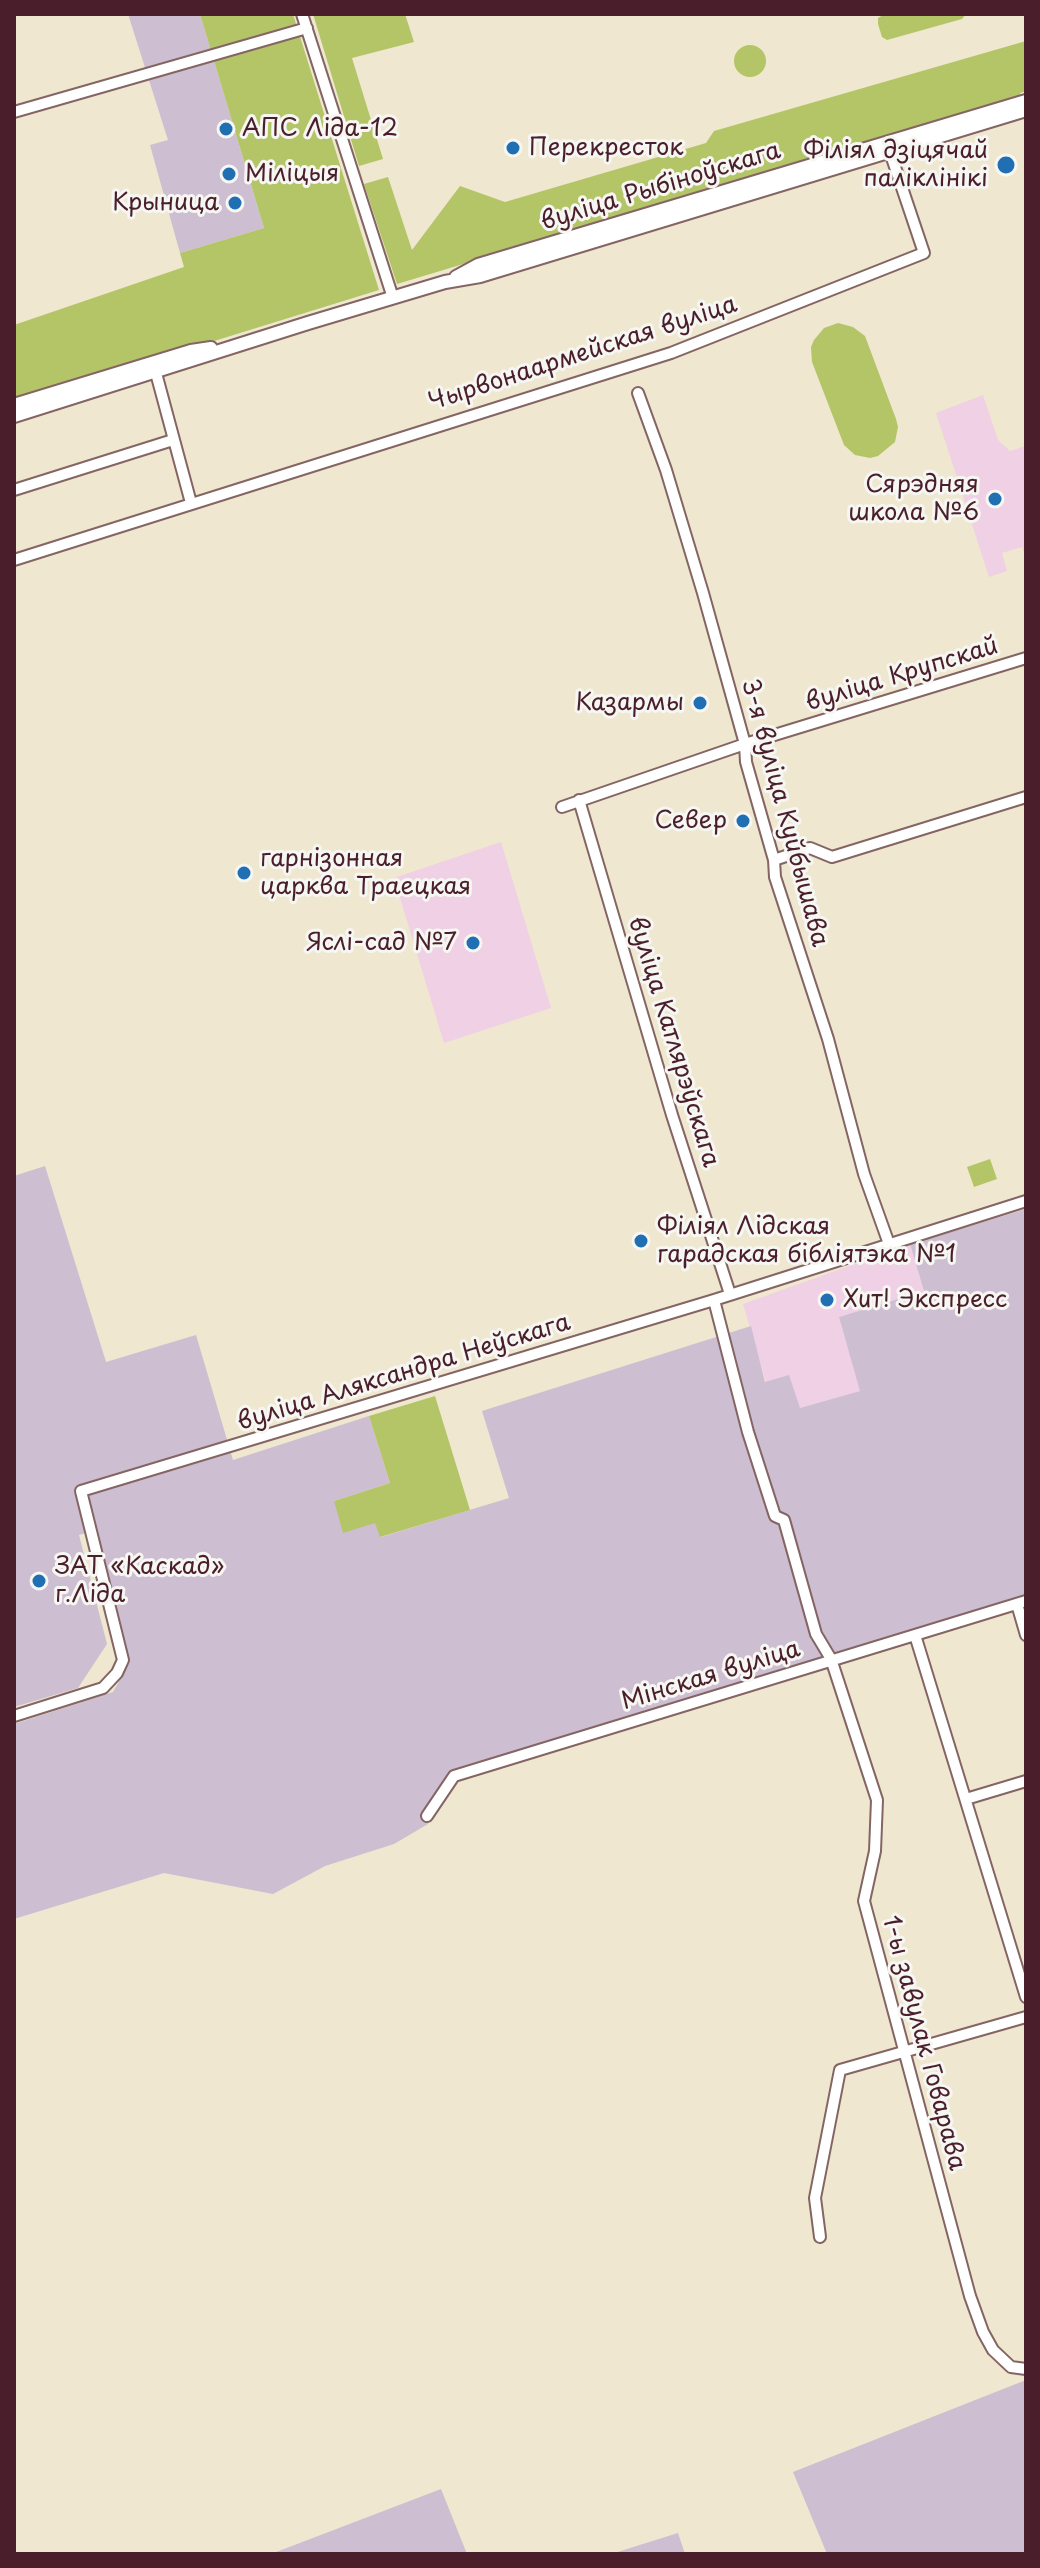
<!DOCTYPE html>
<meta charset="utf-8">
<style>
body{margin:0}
#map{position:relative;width:1040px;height:2568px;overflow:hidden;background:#efe7cf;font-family:"Playpen Sans",sans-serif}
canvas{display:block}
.frame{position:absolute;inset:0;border:16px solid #4a1f2b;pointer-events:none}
</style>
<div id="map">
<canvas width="1040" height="2568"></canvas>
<div class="frame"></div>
</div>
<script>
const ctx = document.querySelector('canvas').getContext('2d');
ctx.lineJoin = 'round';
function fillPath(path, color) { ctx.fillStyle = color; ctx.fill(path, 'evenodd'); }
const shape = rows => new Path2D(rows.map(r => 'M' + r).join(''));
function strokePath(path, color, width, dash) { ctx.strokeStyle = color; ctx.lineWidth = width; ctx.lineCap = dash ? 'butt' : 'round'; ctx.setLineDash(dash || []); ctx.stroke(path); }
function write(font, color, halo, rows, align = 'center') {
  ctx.font = font + ' "Playpen Sans",sans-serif'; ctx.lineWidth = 6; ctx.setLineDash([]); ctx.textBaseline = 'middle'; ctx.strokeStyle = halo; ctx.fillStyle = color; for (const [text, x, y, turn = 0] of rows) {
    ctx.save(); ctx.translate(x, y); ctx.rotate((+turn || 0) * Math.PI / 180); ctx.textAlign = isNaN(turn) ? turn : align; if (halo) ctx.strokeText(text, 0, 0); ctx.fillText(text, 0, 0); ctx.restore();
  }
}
fillPath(shape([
 [983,395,998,440,1010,451,1026,446,1026,558,1022,547,1002,553,1007,571,989,577,936,413],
 [501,842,551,1008,444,1043,394,878],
 [910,1244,924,1291,839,1317,861,1391,800,1408,766,1382,743,1304]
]), '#efd0e5');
fillPath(shape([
 [128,14,200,14,264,228,180,253,150,145,168,140],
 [45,1166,106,1362,196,1335,233,1460,369,1416,390,1483,334,1501,376,1523,381,1537,509,1498,482,1411,751,1326,765,1382,789,1375,800,1408,860,1391,839,1317,924,1291,910,1244,1026,1209,1026,1597,843,1652,846,1663,454,1781,428,1824,394,1844,325,1866,273,1894,164,1873,14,1919,14,1724,113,1692,130,1662,96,1530,79,1535,107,1644,78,1688,14,1707,14,1176],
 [1026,2380,1026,2554,827,2554,793,2472],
 [441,2489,467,2554,271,2554],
 [678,2533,685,2554,611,2554]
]), '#cdbed2');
fillPath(shape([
 [200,14,293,14,379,290,14,403,14,325,184,267,180,253,264,228],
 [313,14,405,14,414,42,352,58,383,159,359,166],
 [885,14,966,14,962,19,887,40,882,37,878,24,878,18],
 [1026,41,1026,91,1020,93,1021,96,397,284,364,184,388,177,412,250,460,186,505,202,706,143,714,131],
 '734 61a16 16 0 1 1 32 0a16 16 0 1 1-32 0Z',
 [838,323,853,327,865,336,896,419,898,427,895,442,878,456,870,458,855,455,844,445,812,362,811,347,814,340,824,328],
 [990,1159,997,1179,974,1187,967,1167],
 [435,1396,470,1510,380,1537,375,1523,343,1533,334,1501,390,1483,369,1416]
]), '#b4c568');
const minor = shape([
 [302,14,393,298],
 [14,112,307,28],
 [156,373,191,503],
 [638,393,666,470,703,593,745,744,746,762,774,860,775,877,828,1039,864,1174,889,1244],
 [14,490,173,440],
 [14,560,671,353,924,253,890,152],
 [579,800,672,1115,730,1294],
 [562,807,745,744,1026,658],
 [774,860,810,848,832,857,1026,797],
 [714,1300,748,1432,775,1516,784,1520,816,1634,831,1659,877,1800,875,1851,864,1901,970,2296,983,2332,993,2350,1011,2367,1026,2369],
 [1017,1604,1026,1635],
 [915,1635,1026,1997],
 [14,1716,103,1688,117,1673,123,1660,81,1491,714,1300,1026,1201],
 [966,1799,1026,1781],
 [427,1816,454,1776,1026,1601],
 [820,2237,815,2198,840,2070,1026,2017]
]);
const major = shape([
 [456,277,478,265,1026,101],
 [14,405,191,351,211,348],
 [14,416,308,323,445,282,480,276,1026,110]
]);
strokePath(minor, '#846564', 14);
strokePath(major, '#846564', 16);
strokePath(minor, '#fff', 10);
strokePath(major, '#fff', 12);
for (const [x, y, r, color] of [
 [226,129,8,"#1f6fb2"],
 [513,148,8,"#1f6fb2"],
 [1006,165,10,"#1f6fb2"],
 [229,174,8,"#1f6fb2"],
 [235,203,8,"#1f6fb2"],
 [995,499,8,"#1f6fb2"],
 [700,703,8,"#1f6fb2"],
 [743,821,8,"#1f6fb2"],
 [244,873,8,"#1f6fb2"],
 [473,943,8,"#1f6fb2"],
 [641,1241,8,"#1f6fb2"],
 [827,1300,8,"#1f6fb2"],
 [39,1581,8,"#1f6fb2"]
]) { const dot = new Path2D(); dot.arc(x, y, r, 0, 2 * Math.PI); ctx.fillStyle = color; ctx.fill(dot); strokePath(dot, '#f6f6f2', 3); }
write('24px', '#4a1f2b', '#f6f6f2', [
 ["АПС Ліда-12",242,129],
 ["Перекресток",529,148],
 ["Філіял дзіцячай",988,151,"right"],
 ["паліклінікі",988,179,"right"],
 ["Міліцыя",245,174],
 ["Крыница",219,203,"right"],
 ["Сярэдняя",979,485,"right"],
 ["школа №6",979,513,"right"],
 ["Казармы",684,703,"right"],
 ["Север",727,821,"right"],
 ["гарнізонная",260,859],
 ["царква Траецкая",260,887],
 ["Яслі-сад №7",457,943,"right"],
 ["Філіял Лідская",657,1227],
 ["гарадская бібліятэка №1",657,1255],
 ["Хит! Экспресс",843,1300],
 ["ЗАТ «Каскад»",55,1567],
 ["г.Ліда",55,1595]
], 'left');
write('24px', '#4a1f2b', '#f6f6f2', [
 ["вуліца Рыбіноўскага",661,187,-17],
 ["Чырвонаармейская вуліца",583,354,-18],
 ["вуліца Крупскай",902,675,-17],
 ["3-я вуліца Куйбышава",784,813,75],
 ["вуліца Катлярэўскага",673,1042,73],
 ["вуліца Аляксандра Неўскага",404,1373,-17],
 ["Мінская вуліца",711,1676,-17],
 ["1-ы завулак Говарава",923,2043,75]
]);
</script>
